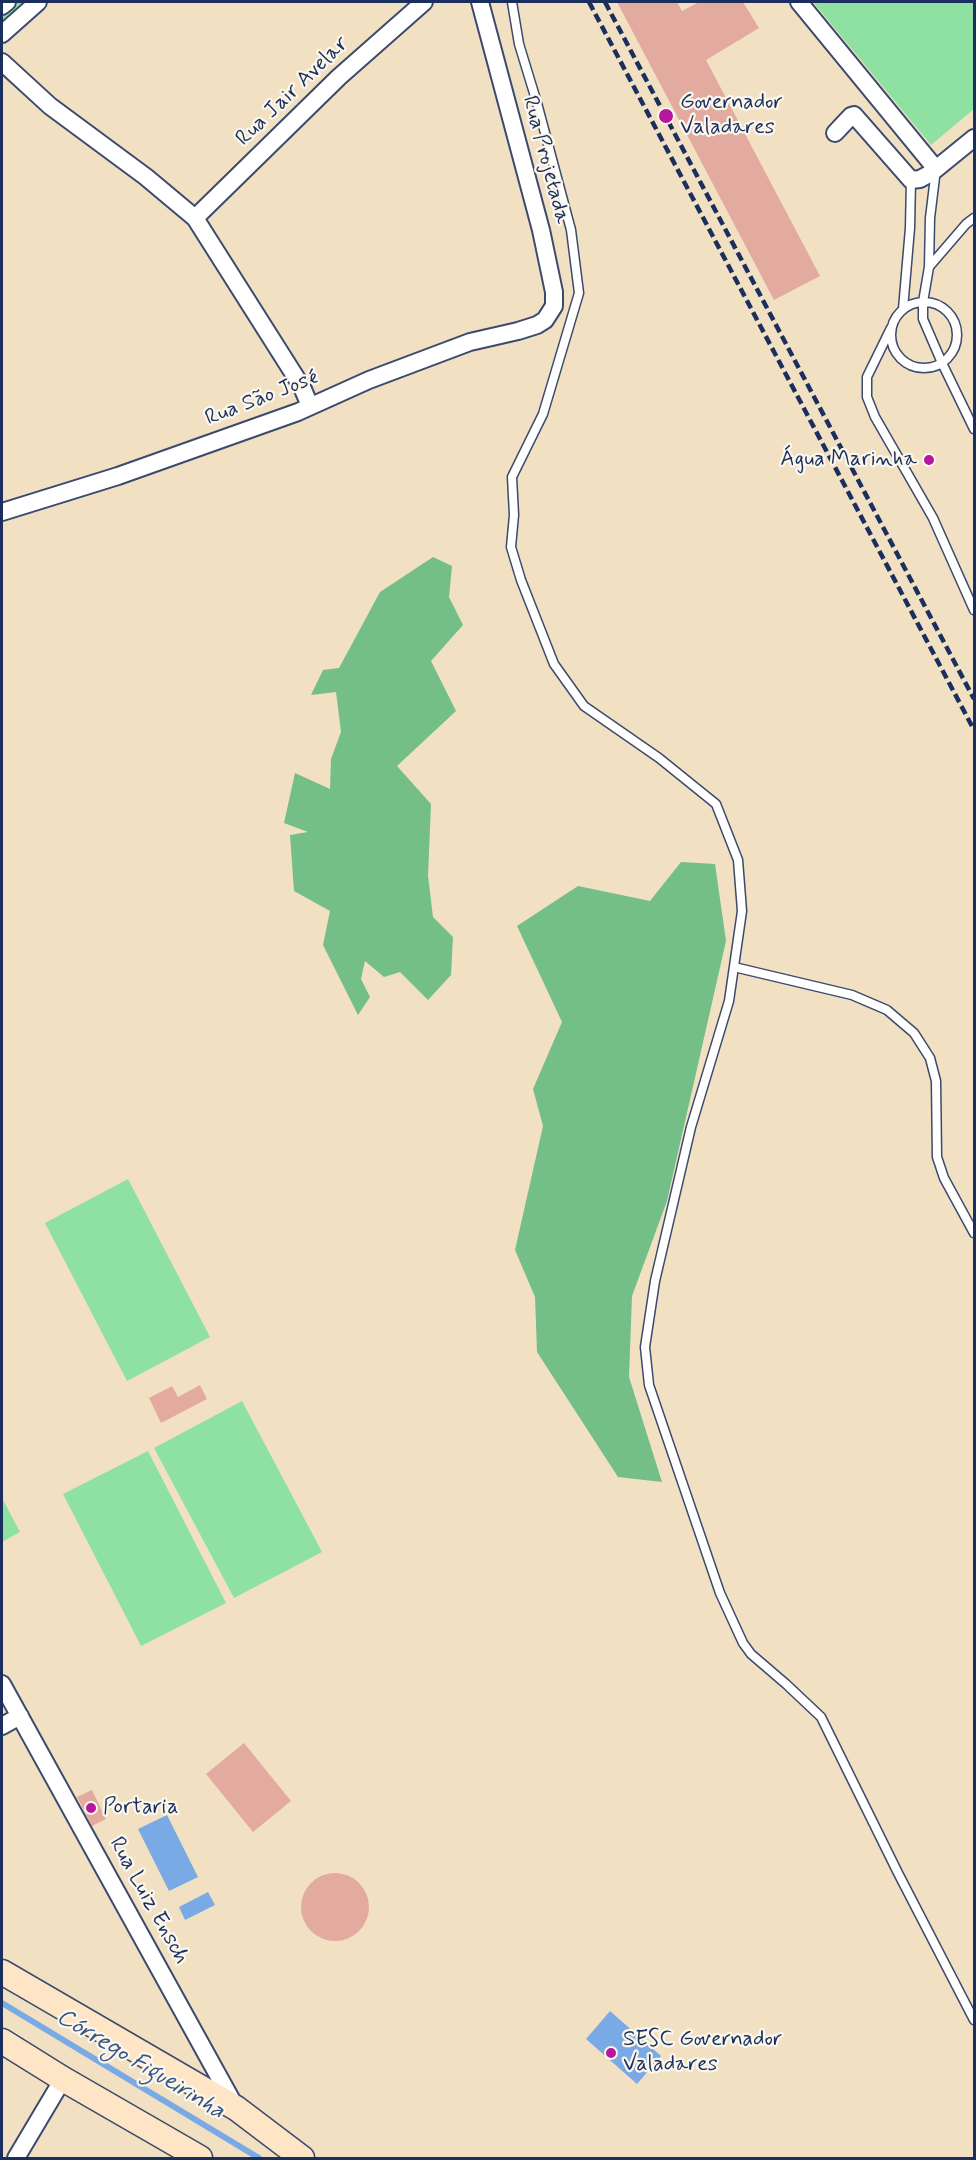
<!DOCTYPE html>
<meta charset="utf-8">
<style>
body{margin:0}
#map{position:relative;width:976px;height:2160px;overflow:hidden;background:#f2e0c2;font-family:Mynerve,sans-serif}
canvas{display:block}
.frame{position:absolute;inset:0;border:3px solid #1b2f5e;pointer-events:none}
</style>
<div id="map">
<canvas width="976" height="2160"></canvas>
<div class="frame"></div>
</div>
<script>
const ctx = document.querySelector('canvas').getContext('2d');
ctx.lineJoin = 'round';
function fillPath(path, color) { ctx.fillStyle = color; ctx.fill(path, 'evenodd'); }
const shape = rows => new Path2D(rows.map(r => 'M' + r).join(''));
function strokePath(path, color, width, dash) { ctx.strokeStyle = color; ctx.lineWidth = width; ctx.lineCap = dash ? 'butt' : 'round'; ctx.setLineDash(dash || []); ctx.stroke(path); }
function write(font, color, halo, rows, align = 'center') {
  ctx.font = font + ' Mynerve,sans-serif'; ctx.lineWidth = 4.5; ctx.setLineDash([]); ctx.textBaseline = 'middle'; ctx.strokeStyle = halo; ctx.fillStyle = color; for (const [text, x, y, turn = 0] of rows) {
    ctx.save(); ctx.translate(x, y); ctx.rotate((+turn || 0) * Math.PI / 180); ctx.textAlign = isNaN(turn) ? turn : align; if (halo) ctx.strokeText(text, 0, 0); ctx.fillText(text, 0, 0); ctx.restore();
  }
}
fillPath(shape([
 [13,2,33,2,2,30,2,12],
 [813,2,974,2,974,109,931,145],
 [128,1179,210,1337,127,1381,45,1223],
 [242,1401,322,1552,234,1598,154,1448],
 [148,1451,226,1603,141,1646,63,1494],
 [2,1498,20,1532,2,1542]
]), '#8fe1a1');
fillPath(shape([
 [433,557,452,566,449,597,463,625,431,661,456,711,397,766,431,804,428,876,433,917,453,937,451,975,428,1000,400,972,384,977,365,961,361,979,370,997,358,1015,323,945,330,911,294,891,290,835,308,832,284,823,295,773,330,789,331,759,341,732,336,692,311,695,323,670,339,668,380,592],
 [681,862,715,864,726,941,667,1201,632,1296,629,1377,662,1482,618,1477,537,1352,535,1297,515,1250,543,1126,533,1089,562,1022,517,926,578,886,650,901]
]), '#73bf87');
fillPath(shape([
 [167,1815,198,1877,169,1891,138,1829],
 [208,1892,215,1905,185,1920,179,1907],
 [610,2011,661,2056,637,2084,586,2039]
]), '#7aaae5');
strokePath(shape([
 [2,2003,259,2158]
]), '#7aaae5', 6);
fillPath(shape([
 [617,2,677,2,682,11,699,2,743,2,759,28,706,60,820,276,774,300],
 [200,1385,207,1399,161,1423,149,1398,172,1386,178,1397],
 [244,1743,291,1801,253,1832,206,1774],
 [92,1790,106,1819,92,1826,77,1797],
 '301 1907a34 34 0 1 1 68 0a34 34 0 1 1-68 0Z'
]), '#e3ab9f');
const service = shape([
 [512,2,519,44,537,103,571,230,579,293,543,414,512,477,514,515,511,547,521,580,554,664,584,706,659,758,716,804,738,860,742,911,729,1001,691,1127,655,1281,645,1347,649,1385,720,1593,743,1643,751,1654,786,1684,821,1717,898,1873,974,2020],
 [936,169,930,218,929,267,923,302,923,319,942,363,974,429],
 [929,267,966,224,974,218],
 '891 335a33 33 0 1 1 66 0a33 33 0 1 1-66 0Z',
 [903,309,910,228,911,180],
 [891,328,867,377,867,397,875,417,933,518,974,610],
 [734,967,852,995,887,1010,914,1033,930,1058,936,1081,937,1157,944,1178,974,1233]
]);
const minor = shape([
 [799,2,936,169],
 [2,6,7,2],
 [2,34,38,2],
 [2,62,50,106,146,177,195,218,302,387,310,406],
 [835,133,851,116,854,115,911,180,920,179,931,173,974,138],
 [195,218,339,77,424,2],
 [2,512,118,476,298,412,369,380,470,342,518,331,537,325,545,320,554,306,554,292,541,230,480,2],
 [2,1684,235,2106],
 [2,1726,20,1716],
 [16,2158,63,2079]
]);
const secondary = shape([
 [2,1972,236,2108,302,2158],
 [2,2041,63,2079,200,2158]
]);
strokePath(service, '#3b4a6d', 11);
strokePath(minor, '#3b4a6d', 20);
strokePath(secondary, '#3b4a6d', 27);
strokePath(service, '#fff', 8);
strokePath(minor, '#fff', 16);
strokePath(secondary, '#fde5c5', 24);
strokePath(shape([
 [589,2,974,730],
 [605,2,974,699]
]), '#1b2f5e', 4.5, [9, 4.5]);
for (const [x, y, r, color] of [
 [666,116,8,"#b5179e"],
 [929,460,6,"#b5179e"],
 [91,1808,6,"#b5179e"],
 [611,2053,6,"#b5179e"]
]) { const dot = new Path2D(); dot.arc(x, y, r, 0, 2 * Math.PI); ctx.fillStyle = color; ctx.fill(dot); strokePath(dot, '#fbf7ec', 2); }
write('22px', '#1b2f5e', '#fbf7ec', [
 ["Rua Jair Avelar",293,92,-44],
 ["Rua Projetada",545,160,75],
 ["Rua São José",262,399,-21],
 ["Rua Luiz Ensch",148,1901,61]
]);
write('22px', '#1b2f5e', '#fbf7ec', [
 ["Governador",680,103],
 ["Valadares",680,128],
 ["Água Marinha",917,460,"right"],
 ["Portaria",103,1808],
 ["SESC Governador",623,2040],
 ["Valadares",623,2065]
], 'left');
write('italic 24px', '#385486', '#fbf7ec', [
 ["Córrego Figueirinha",140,2065,31]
]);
</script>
